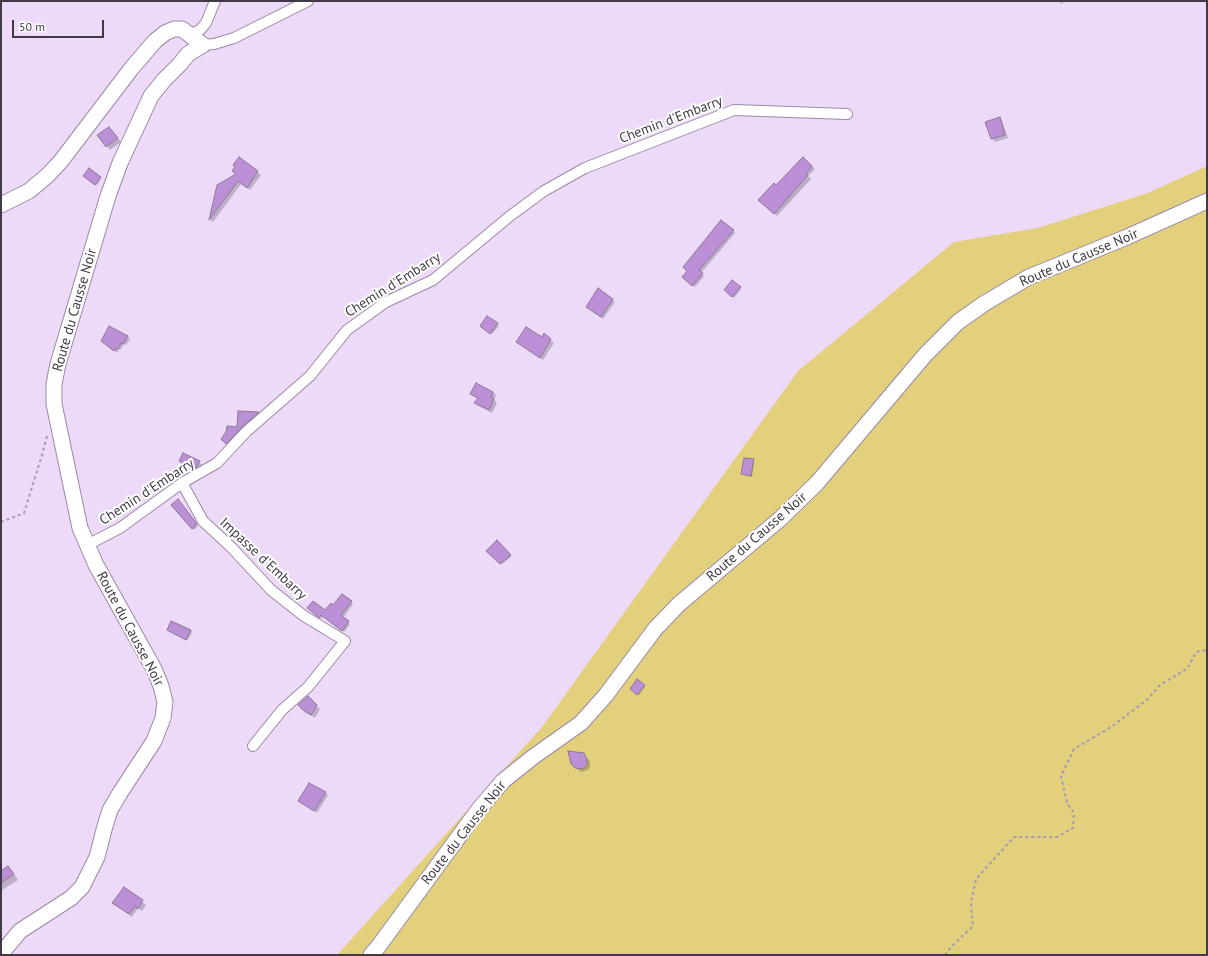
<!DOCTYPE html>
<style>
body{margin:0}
#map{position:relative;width:1208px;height:956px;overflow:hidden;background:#eddaf9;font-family:"PT Sans",sans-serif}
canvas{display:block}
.frame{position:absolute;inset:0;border:2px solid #413a46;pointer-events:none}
.scale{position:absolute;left:12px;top:20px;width:92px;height:18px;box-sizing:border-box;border:2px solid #413a46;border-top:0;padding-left:5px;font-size:12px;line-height:14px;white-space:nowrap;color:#413a46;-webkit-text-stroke:3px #fff;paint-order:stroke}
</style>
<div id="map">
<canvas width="1208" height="956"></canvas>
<div class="frame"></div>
<div class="scale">50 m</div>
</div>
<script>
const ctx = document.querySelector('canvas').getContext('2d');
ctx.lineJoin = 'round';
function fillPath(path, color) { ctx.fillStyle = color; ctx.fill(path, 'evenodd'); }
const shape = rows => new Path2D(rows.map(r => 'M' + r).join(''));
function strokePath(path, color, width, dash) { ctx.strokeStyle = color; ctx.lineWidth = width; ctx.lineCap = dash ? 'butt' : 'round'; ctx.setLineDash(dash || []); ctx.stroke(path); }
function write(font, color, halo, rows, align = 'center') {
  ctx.font = font + ' "PT Sans",sans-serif'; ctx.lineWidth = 4; ctx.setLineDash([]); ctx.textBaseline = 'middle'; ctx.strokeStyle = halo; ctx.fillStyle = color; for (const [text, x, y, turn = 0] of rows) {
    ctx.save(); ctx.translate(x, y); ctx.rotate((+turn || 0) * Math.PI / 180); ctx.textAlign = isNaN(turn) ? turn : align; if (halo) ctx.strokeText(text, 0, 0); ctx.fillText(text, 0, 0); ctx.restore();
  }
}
fillPath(shape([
 [1207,166,1207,955,337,955,542,727,798,371,954,242,1038,228,1148,193]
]), '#e2d07c');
fillPath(shape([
 [1058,1,1064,1,1062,4],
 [1000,118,1002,121,1008,138,995,142,992,139],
 [112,131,121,142,110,150,99,135],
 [239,158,261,175,250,190,241,184,213,222,210,220,218,186,237,175,233,171],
 [803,158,815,169,808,176,811,179,777,216,760,200,776,186],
 [86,177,100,178,101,179,97,185],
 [733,231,735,233,701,273,704,276,695,287,685,279,688,271],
 [732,282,741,289,734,298,725,290],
 [598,289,615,302,603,319,589,309],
 [488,317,499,326,492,334,482,327],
 [544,335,554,343,543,360,517,342,542,338],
 [127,336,130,339,126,345,124,344,120,350,119,349,117,353,105,344],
 [493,392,496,395,494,400,497,403,492,413,479,406,476,403,478,399,472,394],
 [239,412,259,413,261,415,229,445,225,442,238,428],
 [753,460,754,462,752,477,744,475,742,474],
 [180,461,199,462,202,465,199,470,196,472],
 [179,501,198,526,194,530,172,505],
 [497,541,511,557,502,564,487,551],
 [351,602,353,604,343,618,350,624,344,632,323,617,322,619,310,610,326,611,333,606],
 [169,631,191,631,192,632,188,640],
 [644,685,645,687,639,695,632,690],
 [308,697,320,709,315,718,309,714,299,705],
 [585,756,589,760,590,763,590,767,588,770,581,772,574,765],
 [325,793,328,795,317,813,299,801],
 [12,871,18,880,2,890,1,875],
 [124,888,146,905,142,911,138,908,132,917,113,903]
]), '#0003');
const building = shape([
 [1000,117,1005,135,991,139,985,122,1000,117],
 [109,127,118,138,106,147,97,135,109,127],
 [239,157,258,171,247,188,238,181,209,220,217,185,236,174,232,171,235,167,233,165,239,157],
 [803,157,812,166,806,173,808,175,774,214,758,200,774,183,776,185,803,157],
 [89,168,101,177,95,185,83,176,89,168],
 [721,220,734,230,699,270,703,273,692,286,682,277,687,271,683,267,721,220],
 [732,280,741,287,732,297,724,290,732,280],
 [598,288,613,299,601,317,586,307,598,288],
 [487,316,498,323,490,334,480,326,487,316],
 [109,326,128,336,123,344,121,343,118,349,116,348,114,351,101,341,109,326],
 [526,327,542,337,544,333,551,339,540,358,516,342,526,327],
 [476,383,493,392,491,397,494,399,489,410,474,403,478,398,470,394,476,383],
 [238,411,259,412,243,426,226,444,221,439,226,432,227,426,237,427,238,411],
 [183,453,200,461,196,467,192,470,179,461,183,453],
 [744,458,754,459,751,476,741,474,744,458],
 [178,499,197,524,192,529,171,505,178,499],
 [497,540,511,555,500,564,486,551,497,540],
 [342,594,352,601,341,615,349,621,342,631,321,615,319,618,307,608,313,601,325,610,331,603,333,605,342,594],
 [171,621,191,630,186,640,167,630,171,621],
 [637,679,645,685,637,695,630,689,637,679],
 [308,696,317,705,311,715,304,711,298,705,308,696],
 [568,751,584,753,587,759,587,764,585,767,581,769,575,768,571,764,568,751],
 [309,783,326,792,314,811,298,801,309,783],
 [8,866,14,874,1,883,1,871,8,866],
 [124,887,143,900,138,909,135,906,129,914,112,903,124,887]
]);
fillPath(building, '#bc90d6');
strokePath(building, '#8a7995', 1);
const street = shape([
 [189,35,200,30,206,23,215,1],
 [203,45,214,44,234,38,308,1],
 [182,483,203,521,232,548,271,590,304,616,345,641,308,687,282,710,253,746],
 [87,545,120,528,182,483,217,463,247,431,310,376,347,330,386,302,433,280,510,216,544,191,585,168,734,110,847,114]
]);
const secondary = shape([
 [1,205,29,191,48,175,61,161,131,69,155,41,165,33,174,29,182,29,203,45,188,54,180,64,164,80,151,96,120,163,108,196,58,364,54,384,54,404,80,528,96,565,154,669,161,686,165,702,163,718,154,741,120,793,110,810,105,826,97,857,82,887,71,898,20,931,1,954],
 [371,955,378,947,479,809,503,781,533,757,581,723,606,695,655,629,679,604,780,519,817,483,925,355,958,322,985,303,1029,277,1127,237,1207,201]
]);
strokePath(street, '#9a89a5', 12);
strokePath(secondary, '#9a89a5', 17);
strokePath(shape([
 [1,522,24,513,42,455,47,436],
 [945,955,951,947,973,926,971,903,976,879,1014,837,1057,837,1073,828,1074,813,1067,803,1061,776,1074,749,1111,727,1148,699,1160,685,1188,668,1196,652,1207,650]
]), '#a799b1', 2, [3, 3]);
strokePath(street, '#fff', 10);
strokePath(secondary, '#fff', 15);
write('14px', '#413a46', '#fff', [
 ["Chemin d'Embarry",671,120,-21],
 ["Route du Causse Noir",1079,258,-23],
 ["Chemin d'Embarry",393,285,-32],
 ["Route du Causse Noir",75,310,-74],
 ["Chemin d'Embarry",147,492,-33],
 ["Route du Causse Noir",757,537,-41],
 ["Impasse d'Embarry",263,559,43],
 ["Route du Causse Noir",130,629,62],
 ["Route du Causse Noir",464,833,-52]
]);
</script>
